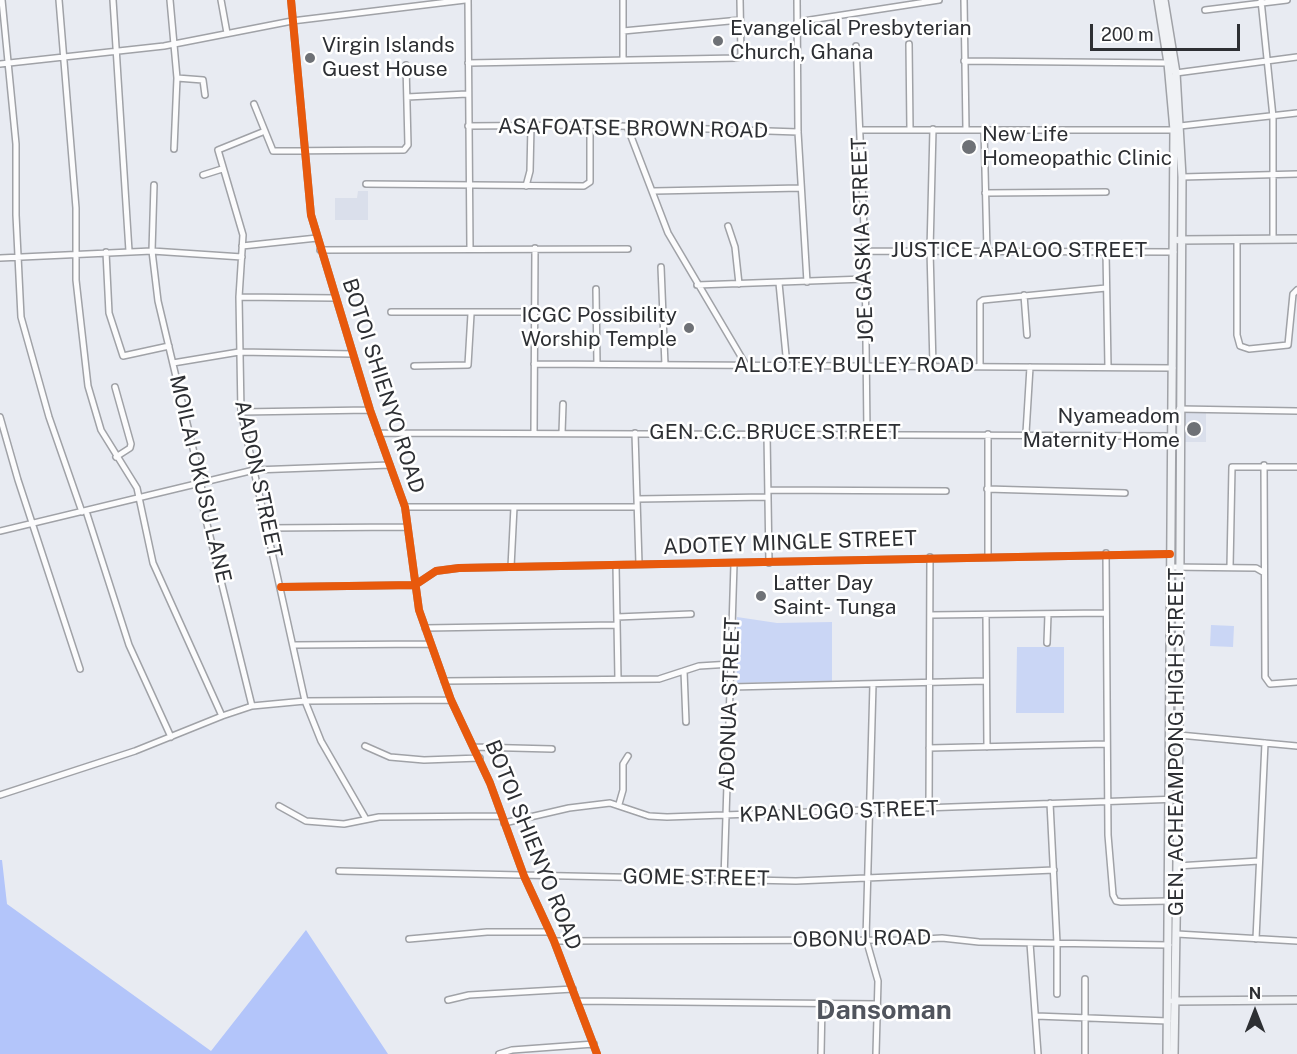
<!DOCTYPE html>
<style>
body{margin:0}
#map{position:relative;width:1297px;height:1054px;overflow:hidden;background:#e8ebf2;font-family:"Public Sans",sans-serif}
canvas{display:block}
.north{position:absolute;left:1225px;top:982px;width:60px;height:60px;-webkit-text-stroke:4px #fff;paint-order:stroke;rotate:0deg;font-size:16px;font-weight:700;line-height:24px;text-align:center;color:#2d2f33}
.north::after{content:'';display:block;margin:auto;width:21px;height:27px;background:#2d2f33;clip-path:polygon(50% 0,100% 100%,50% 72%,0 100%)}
.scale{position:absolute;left:1090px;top:24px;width:150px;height:27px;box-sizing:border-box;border:3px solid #2d2f33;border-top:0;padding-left:8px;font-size:18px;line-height:21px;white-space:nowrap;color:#2d2f33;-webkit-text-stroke:4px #fff;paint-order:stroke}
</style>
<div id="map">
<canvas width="1297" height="1054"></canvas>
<div class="north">N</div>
<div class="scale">200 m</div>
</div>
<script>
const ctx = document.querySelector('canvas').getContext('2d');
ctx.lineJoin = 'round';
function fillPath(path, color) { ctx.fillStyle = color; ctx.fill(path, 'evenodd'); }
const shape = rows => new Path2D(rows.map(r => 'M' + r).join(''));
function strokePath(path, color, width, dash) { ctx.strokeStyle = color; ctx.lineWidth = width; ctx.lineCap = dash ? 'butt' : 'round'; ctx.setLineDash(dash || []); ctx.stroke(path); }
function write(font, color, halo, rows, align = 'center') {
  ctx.font = font + ' "Public Sans",sans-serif'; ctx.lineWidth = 5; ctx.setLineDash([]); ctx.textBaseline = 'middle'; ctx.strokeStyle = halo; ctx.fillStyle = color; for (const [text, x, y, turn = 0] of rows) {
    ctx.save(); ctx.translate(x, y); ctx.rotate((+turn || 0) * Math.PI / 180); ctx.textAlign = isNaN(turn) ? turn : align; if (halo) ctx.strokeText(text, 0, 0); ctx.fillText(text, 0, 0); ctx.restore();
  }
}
fillPath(shape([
 [358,191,368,191,368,220,335,220,335,198,357,198],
 [1183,413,1206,413,1206,442,1183,442]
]), '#dadfeb');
fillPath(shape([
 [737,617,777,623,832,622,832,681,737,683],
 [1211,625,1234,626,1233,647,1210,646],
 [1017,647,1064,647,1064,713,1016,713]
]), '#cad6f5');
fillPath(shape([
 [0,860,2,860,7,904,211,1051,306,930,388,1054,0,1054]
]), '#b3c5fa');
const street = shape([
 [2,0,16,144,16,215,21,317,49,417,82,512],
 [59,0,76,208,76,280,88,386,101,430,137,488,153,563,222,716],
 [113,0,129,251],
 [170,0,177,78,174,149],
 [221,0,227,33],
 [291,0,311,215,370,410,405,507,419,610,451,700,490,783,524,876,554,941,597,1054],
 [468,0,470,248],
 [623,0,623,60],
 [797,0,798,132,807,282],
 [964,0,966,129],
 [1261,0,1273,117,1273,239],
 [1205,10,1287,0],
 [797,22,939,0],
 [623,31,740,20],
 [909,44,910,129],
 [856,46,865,251,867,433],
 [964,61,1168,63],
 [468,63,738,58,741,55,740,0],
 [0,64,164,46,292,21,465,0],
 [1176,73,1297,57],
 [177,78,203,80,205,95],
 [407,97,467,94],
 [254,104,273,151,404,150,408,145,406,65],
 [468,126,590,125,798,132],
 [627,126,668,233,746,365],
 [1180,126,1297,113],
 [933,129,930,250,933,366],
 [984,129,987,251],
 [860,130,1174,130],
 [265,131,218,150,243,235,239,297,241,412,305,701,321,741,366,819],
 [203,175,222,169],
 [1182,177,1297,174],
 [366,184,584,186,590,182,590,125],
 [154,185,152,251,158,301,201,482,204,512,252,706],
 [526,186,530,171,531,125],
 [654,191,801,188],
 [985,193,1106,192],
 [728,226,735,247,739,284],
 [1237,239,1237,335,1240,346,1249,349,1288,345,1293,294,1297,290],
 [242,246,317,238],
 [320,250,628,249],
 [865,251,1174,252],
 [106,252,109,313,123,356,169,346],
 [1106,252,1108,367],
 [0,258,152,251,242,257],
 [661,267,665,365],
 [779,283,787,366],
 [697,285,865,279],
 [596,289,597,364],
 [1024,295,1027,335],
 [239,297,335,298],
 [391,312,534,312],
 [173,363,239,352,353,354],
 [534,364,1173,368],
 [414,366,468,365,471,314],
 [980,367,980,302,983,300,1106,288],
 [115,387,131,444,130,448,116,457],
 [1179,409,1297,411],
 [241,412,370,410],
 [0,417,18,480,80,669],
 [378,433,1172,436],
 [534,433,535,248],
 [562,433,563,404],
 [635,433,639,564],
 [1026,433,1030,367],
 [767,434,769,563],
 [988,434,988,556],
 [1264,465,1265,677,1270,684,1297,682],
 [987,489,1125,493],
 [768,490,946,491],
 [637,499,768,497],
 [405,507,637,507],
 [86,511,129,645,171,737],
 [267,528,407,527],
 [0,531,254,470,390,465],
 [1106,553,1108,835,1113,895,1116,901,1121,902,1169,901],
 [616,565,618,679],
 [511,567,514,507],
 [1170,567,1256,568,1263,572],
 [1230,567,1232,467,1297,467],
 [281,587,415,585,436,571,459,568,1170,554],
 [930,615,1106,613],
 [986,615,987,747],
 [617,617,691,614],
 [425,628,617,625],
 [1047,643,1048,614],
 [294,645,430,644],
 [684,671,686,722],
 [444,681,659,679,699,666,731,664],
 [873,684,866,939,878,981,876,1054],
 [731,687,986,681],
 [1179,735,1297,746],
 [365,746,390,757,424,760,480,758],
 [474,747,552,749],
 [929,748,1106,744],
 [0,795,135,751,222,716,252,706,305,701,451,700],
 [1050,803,1057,943,1057,994],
 [619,804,623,790,623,764,628,756],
 [279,806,306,821,344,824,379,817,501,816],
 [929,808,930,557],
 [504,823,569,808,610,803,649,816,667,817,1179,799],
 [1177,866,1259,861],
 [339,871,796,881,1054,870],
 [724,879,734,564],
 [1177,934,1297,941],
 [409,939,487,932,550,932],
 [1256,939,1265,743],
 [554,941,908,940,942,938,979,942,1169,945],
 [1030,943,1038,1054],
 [1085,979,1085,1054],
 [448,1000,469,995,573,989],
 [578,1001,877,1004],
 [1036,1016,1168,1021],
 [499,1054,512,1050,594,1044],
 [821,1054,822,1003]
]);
const secondary = shape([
 [1158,0,1168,63,1174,130,1167,1054],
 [1164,0,1176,73,1182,177,1179,735,1174,1054],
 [1179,240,1297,239],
 [1174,1001,1297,1000]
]);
strokePath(street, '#a0a2a7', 8);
strokePath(secondary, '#a0a2a7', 10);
strokePath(street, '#fcfcfd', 5);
strokePath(secondary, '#f0f2f5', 7);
strokePath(shape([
 [291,0,311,215,370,410,405,507,419,610,451,700,490,783,524,876,554,941,597,1054],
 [281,587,415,585,436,571,459,568,1170,554]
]), '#e8590c', 8);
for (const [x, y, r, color] of [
 [718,41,6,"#6e7176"],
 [310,58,6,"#6e7176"],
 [969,147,8,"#6e7176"],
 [689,328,6,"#6e7176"],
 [1194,429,8,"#6e7176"],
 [761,596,6,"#6e7176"]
]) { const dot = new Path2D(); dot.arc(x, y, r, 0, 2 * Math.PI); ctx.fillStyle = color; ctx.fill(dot); strokePath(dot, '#fff', 2); }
write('21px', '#2d2f33', '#fff', [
 ["Evangelical Presbyterian",730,29],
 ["Church, Ghana",730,53],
 ["Virgin Islands",322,46],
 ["Guest House",322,70],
 ["New Life",982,135],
 ["Homeopathic Clinic",982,159],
 ["ICGC Possibility",677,316,"right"],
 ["Worship Temple",677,340,"right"],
 ["Nyameadom",1180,417,"right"],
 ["Maternity Home",1180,441,"right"],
 ["Latter Day",773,584],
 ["Saint- Tunga",773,608]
], 'left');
write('21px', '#2d2f33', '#fff', [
 ["ASAFOATSE BROWN ROAD",633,129,1],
 ["JOE GASKIA STREET",863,240,-92],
 ["JUSTICE APALOO STREET",1019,251],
 ["ALLOTEY BULLEY ROAD",854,366],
 ["BOTOI SHIENYO ROAD",383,386,72],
 ["GEN. C.C. BRUCE STREET",775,433],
 ["MOILAI OKUSU LANE",200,479,77],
 ["AADON STREET",258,479,78],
 ["ADOTEY MINGLE STREET",790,543,-2],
 ["ADONUA STREET",730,704,-88],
 ["GEN. ACHEAMPONG HIGH STREET",1177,742,-90],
 ["KPANLOGO STREET",839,812,-2],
 ["BOTOI SHIENYO ROAD",533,845,68],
 ["GOME STREET",696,878,1],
 ["OBONU ROAD",862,939,-1]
]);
write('bold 27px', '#51555e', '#fff', [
 ["Dansoman",884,1011]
]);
</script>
